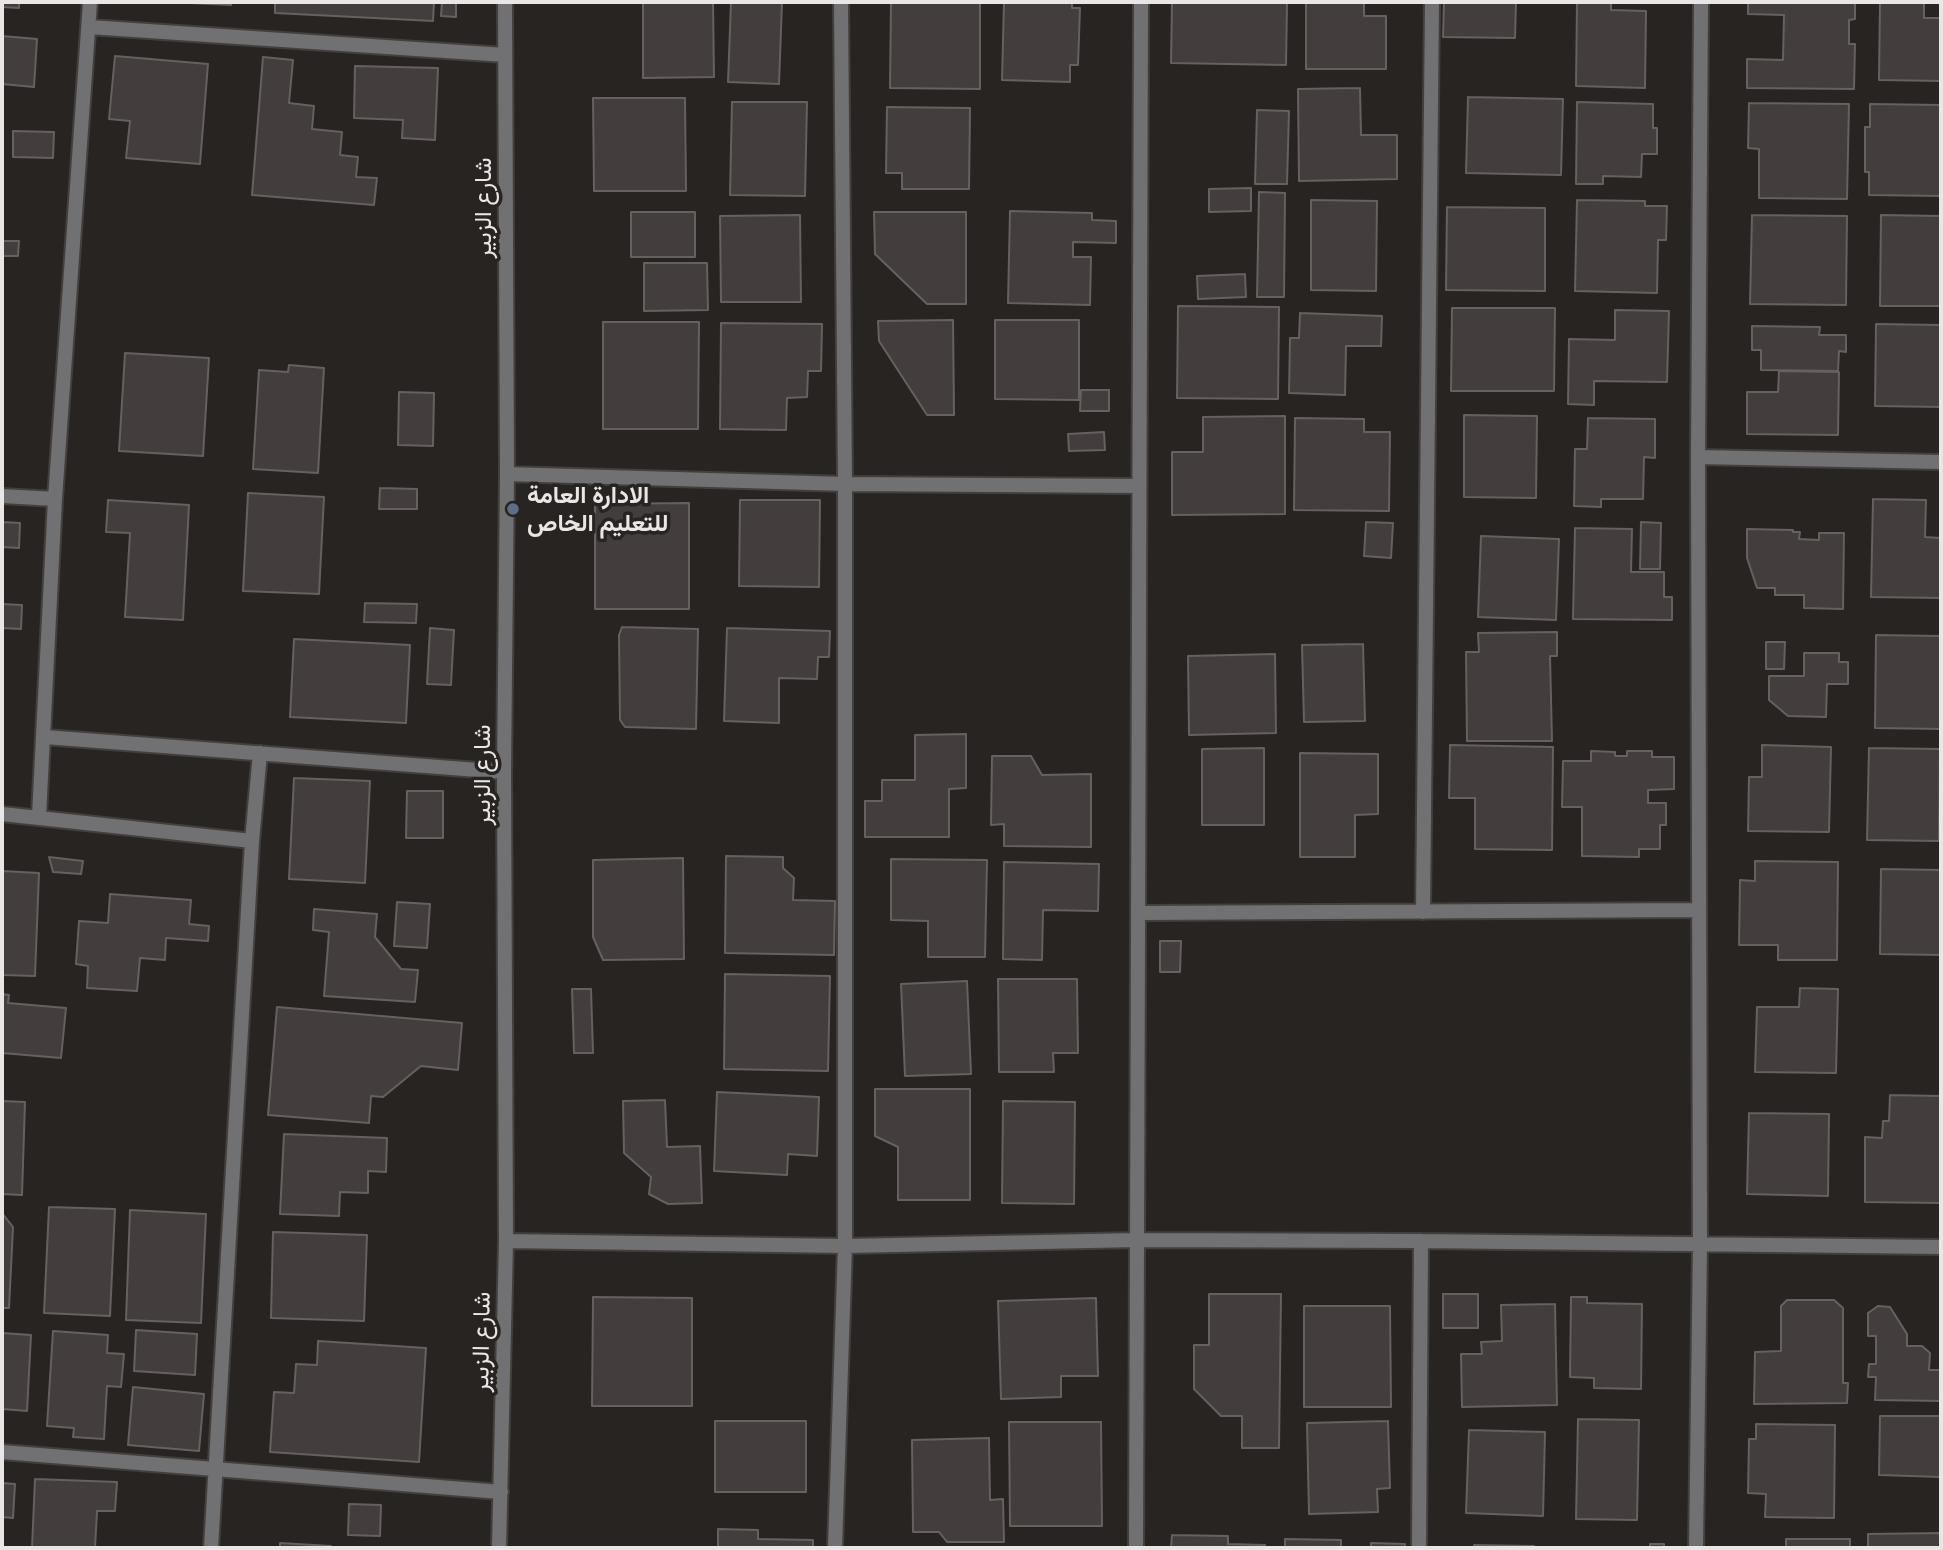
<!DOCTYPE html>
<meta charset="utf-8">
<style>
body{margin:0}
#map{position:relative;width:1943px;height:1550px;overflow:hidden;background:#282422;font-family:Ubuntu,sans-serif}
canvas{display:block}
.frame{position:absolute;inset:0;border:4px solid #e9e6e5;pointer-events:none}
</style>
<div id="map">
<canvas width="1943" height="1550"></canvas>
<div class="frame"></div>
</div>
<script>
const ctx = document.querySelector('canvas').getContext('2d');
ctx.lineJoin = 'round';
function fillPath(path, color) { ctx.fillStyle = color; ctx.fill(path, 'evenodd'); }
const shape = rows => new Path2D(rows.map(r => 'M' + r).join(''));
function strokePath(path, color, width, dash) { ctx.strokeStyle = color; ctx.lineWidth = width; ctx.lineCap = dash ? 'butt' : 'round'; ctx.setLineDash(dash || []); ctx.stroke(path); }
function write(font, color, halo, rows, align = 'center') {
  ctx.font = font + ' Ubuntu,Vazirmatn,sans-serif'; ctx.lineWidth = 7; ctx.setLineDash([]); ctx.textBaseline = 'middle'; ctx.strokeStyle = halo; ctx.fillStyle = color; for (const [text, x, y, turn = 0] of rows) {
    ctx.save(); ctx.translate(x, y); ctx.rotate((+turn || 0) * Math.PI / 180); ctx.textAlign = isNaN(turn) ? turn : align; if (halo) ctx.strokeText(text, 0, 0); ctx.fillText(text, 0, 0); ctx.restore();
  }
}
const building = shape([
 [2,2,19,2,19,8,2,7,2,2],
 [169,2,232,2,231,5,169,2],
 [275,2,434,2,433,21,275,13,275,2],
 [442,2,456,2,456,17,441,16,442,2],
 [643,2,713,2,714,77,643,78,643,2],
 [731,2,782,2,779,84,728,82,731,2],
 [891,2,980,2,980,89,890,88,891,2],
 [1004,2,1072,2,1072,8,1080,8,1078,65,1070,65,1070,82,1002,80,1004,2],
 [1172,2,1287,2,1286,65,1171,63,1172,2],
 [1306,2,1364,2,1364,16,1386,16,1386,69,1306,69,1306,2],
 [1444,2,1516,2,1515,38,1443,37,1444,2],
 [1577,2,1611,2,1611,10,1646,11,1645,88,1576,86,1577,2],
 [1748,2,1855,2,1855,19,1849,20,1849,44,1855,44,1854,89,1747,88,1747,59,1783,60,1784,15,1748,14,1748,2],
 [1880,2,1924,2,1924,18,1941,18,1941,81,1879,80,1880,2],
 [2,36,37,39,34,87,2,84,2,36],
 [115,56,208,64,200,164,126,158,130,121,109,119,115,56],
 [263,57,293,60,289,103,314,106,312,129,342,132,340,155,358,157,356,177,377,178,374,205,252,195,263,57],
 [355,66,438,68,435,140,402,138,403,120,354,118,355,66],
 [1360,88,1361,135,1397,135,1397,179,1299,181,1298,89,1360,88],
 [1468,97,1563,99,1561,175,1466,173,1468,97],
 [593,98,685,98,686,191,594,191,593,98],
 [732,102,807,102,805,196,730,195,732,102],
 [1577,102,1653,104,1653,128,1657,128,1657,154,1642,154,1641,177,1603,176,1603,184,1576,184,1577,102],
 [1749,103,1849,104,1847,199,1759,198,1759,149,1748,148,1749,103],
 [1870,104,1941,105,1941,196,1869,195,1869,172,1865,172,1865,127,1870,127,1870,104],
 [887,107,970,108,969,189,902,189,902,173,886,173,887,107],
 [1257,110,1289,111,1287,184,1255,184,1257,110],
 [13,131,54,132,53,158,13,157,13,131],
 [1251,188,1251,211,1209,212,1209,189,1251,188],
 [1259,192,1285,193,1284,297,1257,297,1259,192],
 [1311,200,1377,201,1376,291,1311,290,1311,200],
 [1577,200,1645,201,1645,206,1667,206,1666,240,1658,240,1657,293,1575,291,1577,200],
 [1447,207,1545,208,1545,291,1446,290,1447,207],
 [1010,211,1092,213,1092,220,1116,221,1116,243,1073,242,1073,257,1091,257,1090,305,1008,303,1010,211],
 [631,212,695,212,695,257,631,257,631,212],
 [874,212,966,212,966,304,927,304,875,254,874,212],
 [800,215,801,302,721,302,720,216,800,215],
 [1752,215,1847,216,1846,305,1750,304,1752,215],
 [1881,215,1941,216,1941,306,1880,306,1881,215],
 [2,241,19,241,18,256,2,256,2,241],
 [644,263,707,263,708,310,644,311,644,263],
 [1245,274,1246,297,1198,299,1197,276,1245,274],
 [1178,306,1279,307,1278,399,1177,398,1178,306],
 [1452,308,1555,308,1554,391,1451,391,1452,308],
 [1615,310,1669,311,1667,382,1594,381,1594,405,1568,404,1569,339,1615,340,1615,310],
 [1300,313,1382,316,1381,346,1346,346,1345,395,1289,393,1290,338,1299,338,1300,313],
 [953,320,954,415,927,415,879,341,878,321,953,320],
 [995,320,1079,320,1079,400,995,399,995,320],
 [603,322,699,322,698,429,603,429,603,322],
 [721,323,822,324,821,371,808,371,807,397,787,398,786,430,720,429,721,323],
 [1876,324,1941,325,1941,407,1875,406,1876,324],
 [1752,326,1820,327,1819,335,1846,335,1846,352,1839,351,1838,371,1761,370,1761,350,1752,350,1752,326],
 [125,353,209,358,203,456,119,451,125,353],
 [289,365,324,368,318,473,253,469,259,370,288,372,289,365],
 [1779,371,1839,372,1838,435,1747,434,1747,392,1778,392,1779,371],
 [1081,390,1109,390,1109,411,1080,411,1081,390],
 [399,392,434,393,433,446,398,445,399,392],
 [1464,415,1537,416,1536,498,1464,497,1464,415],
 [1285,416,1285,514,1172,515,1172,452,1203,452,1203,417,1285,416],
 [1295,418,1364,419,1364,432,1390,432,1389,511,1294,510,1295,418],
 [1588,418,1655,419,1655,458,1644,457,1643,499,1601,499,1601,507,1574,506,1575,449,1587,449,1588,418],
 [1104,432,1105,450,1069,451,1068,434,1104,432],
 [380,488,417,489,417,509,379,509,380,488],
 [248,493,324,497,319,594,243,591,248,493],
 [1873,499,1926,500,1925,537,1941,538,1941,598,1871,597,1873,499],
 [108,500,189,505,183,620,125,617,130,533,106,532,108,500],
 [740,500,820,500,819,587,739,586,740,500],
 [689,503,689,609,595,609,595,504,689,503],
 [2,522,20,523,19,548,2,547,2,522],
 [1366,522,1393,523,1391,558,1364,556,1366,522],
 [1641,522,1661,523,1660,569,1640,569,1641,522],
 [1575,528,1632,529,1631,572,1664,572,1664,597,1672,597,1672,620,1573,619,1575,528],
 [1747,529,1793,530,1793,532,1800,532,1799,539,1819,540,1819,533,1844,533,1843,609,1804,608,1804,595,1775,595,1775,588,1757,588,1747,558,1747,529],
 [1481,536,1559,539,1556,620,1478,617,1481,536],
 [365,603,417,604,416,623,364,622,365,603],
 [2,604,22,605,21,629,2,628,2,604],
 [622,627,698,629,696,729,625,727,620,720,619,635,622,627],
 [430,628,454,630,451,685,427,684,430,628],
 [727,628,830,631,829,657,818,657,817,679,779,678,779,723,724,721,727,628],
 [1557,632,1557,656,1550,656,1552,741,1467,741,1466,652,1479,652,1478,633,1557,632],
 [1876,635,1941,636,1941,729,1875,728,1876,635],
 [294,639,410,645,406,723,290,717,294,639],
 [1766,642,1785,642,1784,669,1766,669,1766,642],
 [1363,644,1365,721,1304,722,1302,645,1363,644],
 [1804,653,1839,653,1839,662,1848,662,1848,684,1827,684,1826,717,1788,716,1769,700,1769,676,1804,676,1804,653],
 [1275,654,1276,733,1189,735,1188,656,1275,654],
 [966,734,966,788,949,789,949,837,865,837,865,801,882,801,882,780,915,780,915,735,966,734],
 [1450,745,1553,747,1552,850,1475,849,1475,798,1449,798,1450,745],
 [1762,745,1831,747,1829,832,1748,831,1749,777,1762,777,1762,745],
 [1264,748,1264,825,1202,825,1202,749,1264,748],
 [1869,748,1940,749,1939,841,1867,840,1869,748],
 [1591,751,1615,752,1615,756,1627,756,1627,751,1652,751,1652,757,1674,757,1674,789,1648,790,1648,803,1666,803,1666,825,1660,825,1660,849,1639,849,1639,857,1582,856,1582,807,1562,807,1563,761,1591,761,1591,751],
 [1300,753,1378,754,1378,814,1355,815,1355,857,1300,857,1300,753],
 [992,756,1031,756,1042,775,1091,774,1091,847,1004,846,1004,824,991,825,992,756],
 [294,778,370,781,365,883,289,879,294,778],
 [407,791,443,791,443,838,406,838,407,791],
 [726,856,783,857,783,868,794,878,793,900,835,901,834,955,725,953,726,856],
 [49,857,83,861,81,874,53,872,49,857],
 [683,858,684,959,603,960,593,937,593,860,683,858],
 [891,859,987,860,985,957,928,957,928,921,891,920,891,859],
 [1755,861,1838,862,1837,960,1778,960,1778,945,1739,945,1740,880,1755,881,1755,861],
 [1004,862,1099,864,1098,911,1043,910,1042,960,1003,959,1004,862],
 [1881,869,1941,870,1941,955,1880,954,1881,869],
 [2,871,39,873,35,976,2,975,2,871],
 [110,894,191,900,189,924,209,926,208,941,166,938,165,960,140,958,137,991,87,988,88,966,76,964,79,921,108,923,110,894],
 [397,902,430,904,427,948,394,946,397,902],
 [314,909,377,914,375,937,401,969,418,970,415,1002,324,996,329,932,313,930,314,909],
 [1160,941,1181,941,1180,972,1160,972,1160,941],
 [725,974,830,976,828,1071,724,1069,725,974],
 [998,979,1077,979,1078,1053,1053,1053,1054,1072,999,1072,998,979],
 [967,981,971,1074,905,1076,901,984,967,981],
 [1800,988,1838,989,1836,1073,1755,1072,1757,1007,1799,1007,1800,988],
 [572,989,591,989,593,1053,574,1053,572,989],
 [2,994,9,995,8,1003,66,1008,61,1058,2,1053,2,994],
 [277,1007,462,1023,458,1070,421,1066,383,1097,371,1096,369,1123,268,1115,277,1007],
 [875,1089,970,1089,970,1200,898,1200,898,1147,875,1136,875,1089],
 [717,1092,819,1097,817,1156,788,1154,787,1175,714,1171,717,1092],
 [1890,1095,1941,1096,1941,1203,1865,1202,1865,1137,1882,1138,1883,1121,1889,1121,1890,1095],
 [665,1100,667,1147,700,1146,702,1203,668,1204,649,1194,651,1177,624,1153,623,1101,665,1100],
 [2,1101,25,1102,22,1195,2,1194,2,1101],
 [1003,1101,1075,1102,1074,1204,1002,1203,1003,1101],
 [1749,1113,1829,1114,1828,1196,1747,1194,1749,1113],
 [284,1134,387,1138,386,1172,368,1171,368,1193,340,1192,339,1216,280,1214,284,1134],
 [49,1207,115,1209,110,1316,44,1313,49,1207],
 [130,1210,206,1214,201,1323,126,1320,130,1210],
 [2,1213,13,1227,9,1308,2,1308,2,1213],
 [273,1232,367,1235,364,1321,271,1318,273,1232],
 [1209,1294,1281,1294,1279,1448,1242,1448,1242,1416,1221,1416,1194,1389,1194,1345,1209,1345,1209,1294],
 [1443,1294,1478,1294,1478,1328,1443,1328,1443,1294],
 [593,1297,692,1298,692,1406,592,1406,593,1297],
 [1571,1297,1587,1297,1587,1303,1642,1304,1641,1389,1594,1388,1594,1378,1570,1377,1571,1297],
 [1096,1298,1098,1376,1061,1376,1061,1397,1001,1399,998,1301,1096,1298],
 [1787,1300,1834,1300,1843,1308,1843,1383,1848,1383,1847,1403,1754,1404,1755,1352,1781,1351,1781,1306,1787,1300],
 [1555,1304,1557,1405,1462,1407,1461,1354,1482,1354,1481,1342,1502,1341,1501,1305,1555,1304],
 [1304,1306,1390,1306,1391,1407,1304,1407,1304,1306],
 [1878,1306,1890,1307,1907,1334,1907,1346,1922,1346,1930,1353,1929,1370,1941,1370,1941,1401,1875,1400,1876,1377,1868,1377,1869,1364,1876,1364,1876,1336,1868,1336,1868,1313,1878,1306],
 [136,1330,197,1334,195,1375,134,1371,136,1330],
 [53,1331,108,1335,107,1353,124,1354,121,1387,107,1386,104,1439,73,1437,74,1428,47,1426,53,1331],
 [2,1333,31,1335,27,1411,2,1409,2,1333],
 [318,1341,426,1348,419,1462,270,1452,274,1392,294,1393,296,1364,317,1365,318,1341],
 [133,1387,204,1394,199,1451,128,1445,133,1387],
 [1880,1416,1941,1416,1941,1477,1879,1475,1880,1416],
 [1578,1419,1639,1420,1637,1520,1576,1519,1578,1419],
 [715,1421,806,1421,806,1492,715,1492,715,1421],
 [1388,1421,1390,1488,1377,1489,1378,1512,1309,1514,1307,1423,1388,1421],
 [1009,1422,1101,1422,1102,1526,1010,1526,1009,1422],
 [1756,1424,1835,1425,1834,1518,1765,1517,1766,1494,1748,1493,1749,1439,1756,1439,1756,1424],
 [1469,1430,1545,1432,1543,1516,1466,1513,1469,1430],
 [989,1438,990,1500,1003,1499,1004,1542,947,1542,939,1532,913,1532,912,1440,989,1438],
 [35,1479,117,1482,115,1511,97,1511,95,1548,32,1548,35,1479],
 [2,1483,15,1484,13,1518,2,1517,2,1483],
 [349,1504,381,1505,380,1536,348,1535,349,1504],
 [718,1529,758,1530,758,1539,813,1540,813,1548,718,1548,718,1529],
 [1941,1533,1941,1548,1868,1548,1868,1534,1941,1533],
 [1172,1535,1228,1536,1228,1544,1265,1545,1265,1548,1171,1548,1172,1535],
 [1285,1539,1341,1540,1341,1548,1285,1548,1285,1539],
 [1786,1539,1850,1539,1850,1548,1786,1548,1786,1539],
 [280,1543,331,1546,331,1548,280,1548,280,1543],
 [1371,1543,1405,1544,1405,1548,1371,1548,1371,1543],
 [1650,1544,1664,1544,1664,1548,1650,1548,1650,1544],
 [1474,1545,1534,1546,1534,1548,1474,1548,1474,1545]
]);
fillPath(building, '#433e3d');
strokePath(building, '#66605f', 2);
const minor = shape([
 [89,27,505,55],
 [1698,457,1941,462],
 [507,474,845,484,1139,486],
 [2,496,55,499],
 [45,737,504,772],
 [2,814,252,841],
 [39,816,55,499,90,2],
 [1423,912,1432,2],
 [1139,913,1699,910],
 [506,1241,845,1246,1138,1240,1421,1241,1941,1247],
 [2,1452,501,1492],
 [211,1548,252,841,260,753],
 [499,1548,506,1241,504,772,507,474,505,2],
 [835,1548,845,1246,845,484,841,2],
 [1136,1548,1141,2],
 [1419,1548,1421,1241],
 [1696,1548,1700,1244,1698,457,1701,2]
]);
strokePath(minor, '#433f3d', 18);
strokePath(minor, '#717072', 14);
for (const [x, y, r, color] of [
 [513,509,7,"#5c6f8a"]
]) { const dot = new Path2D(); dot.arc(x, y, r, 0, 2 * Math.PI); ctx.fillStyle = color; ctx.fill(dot); strokePath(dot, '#282422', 2.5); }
write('24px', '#e9e6e5', '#282422', [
 ["شارع الزبير",483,208,-90],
 ["شارع الزبير",482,775,-90],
 ["شارع الزبير",481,1342,-89]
]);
write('bold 24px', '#e9e6e5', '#282422', [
 ["الادارة العامة",527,495],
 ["للتعليم الخاص",527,523]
], 'left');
</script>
